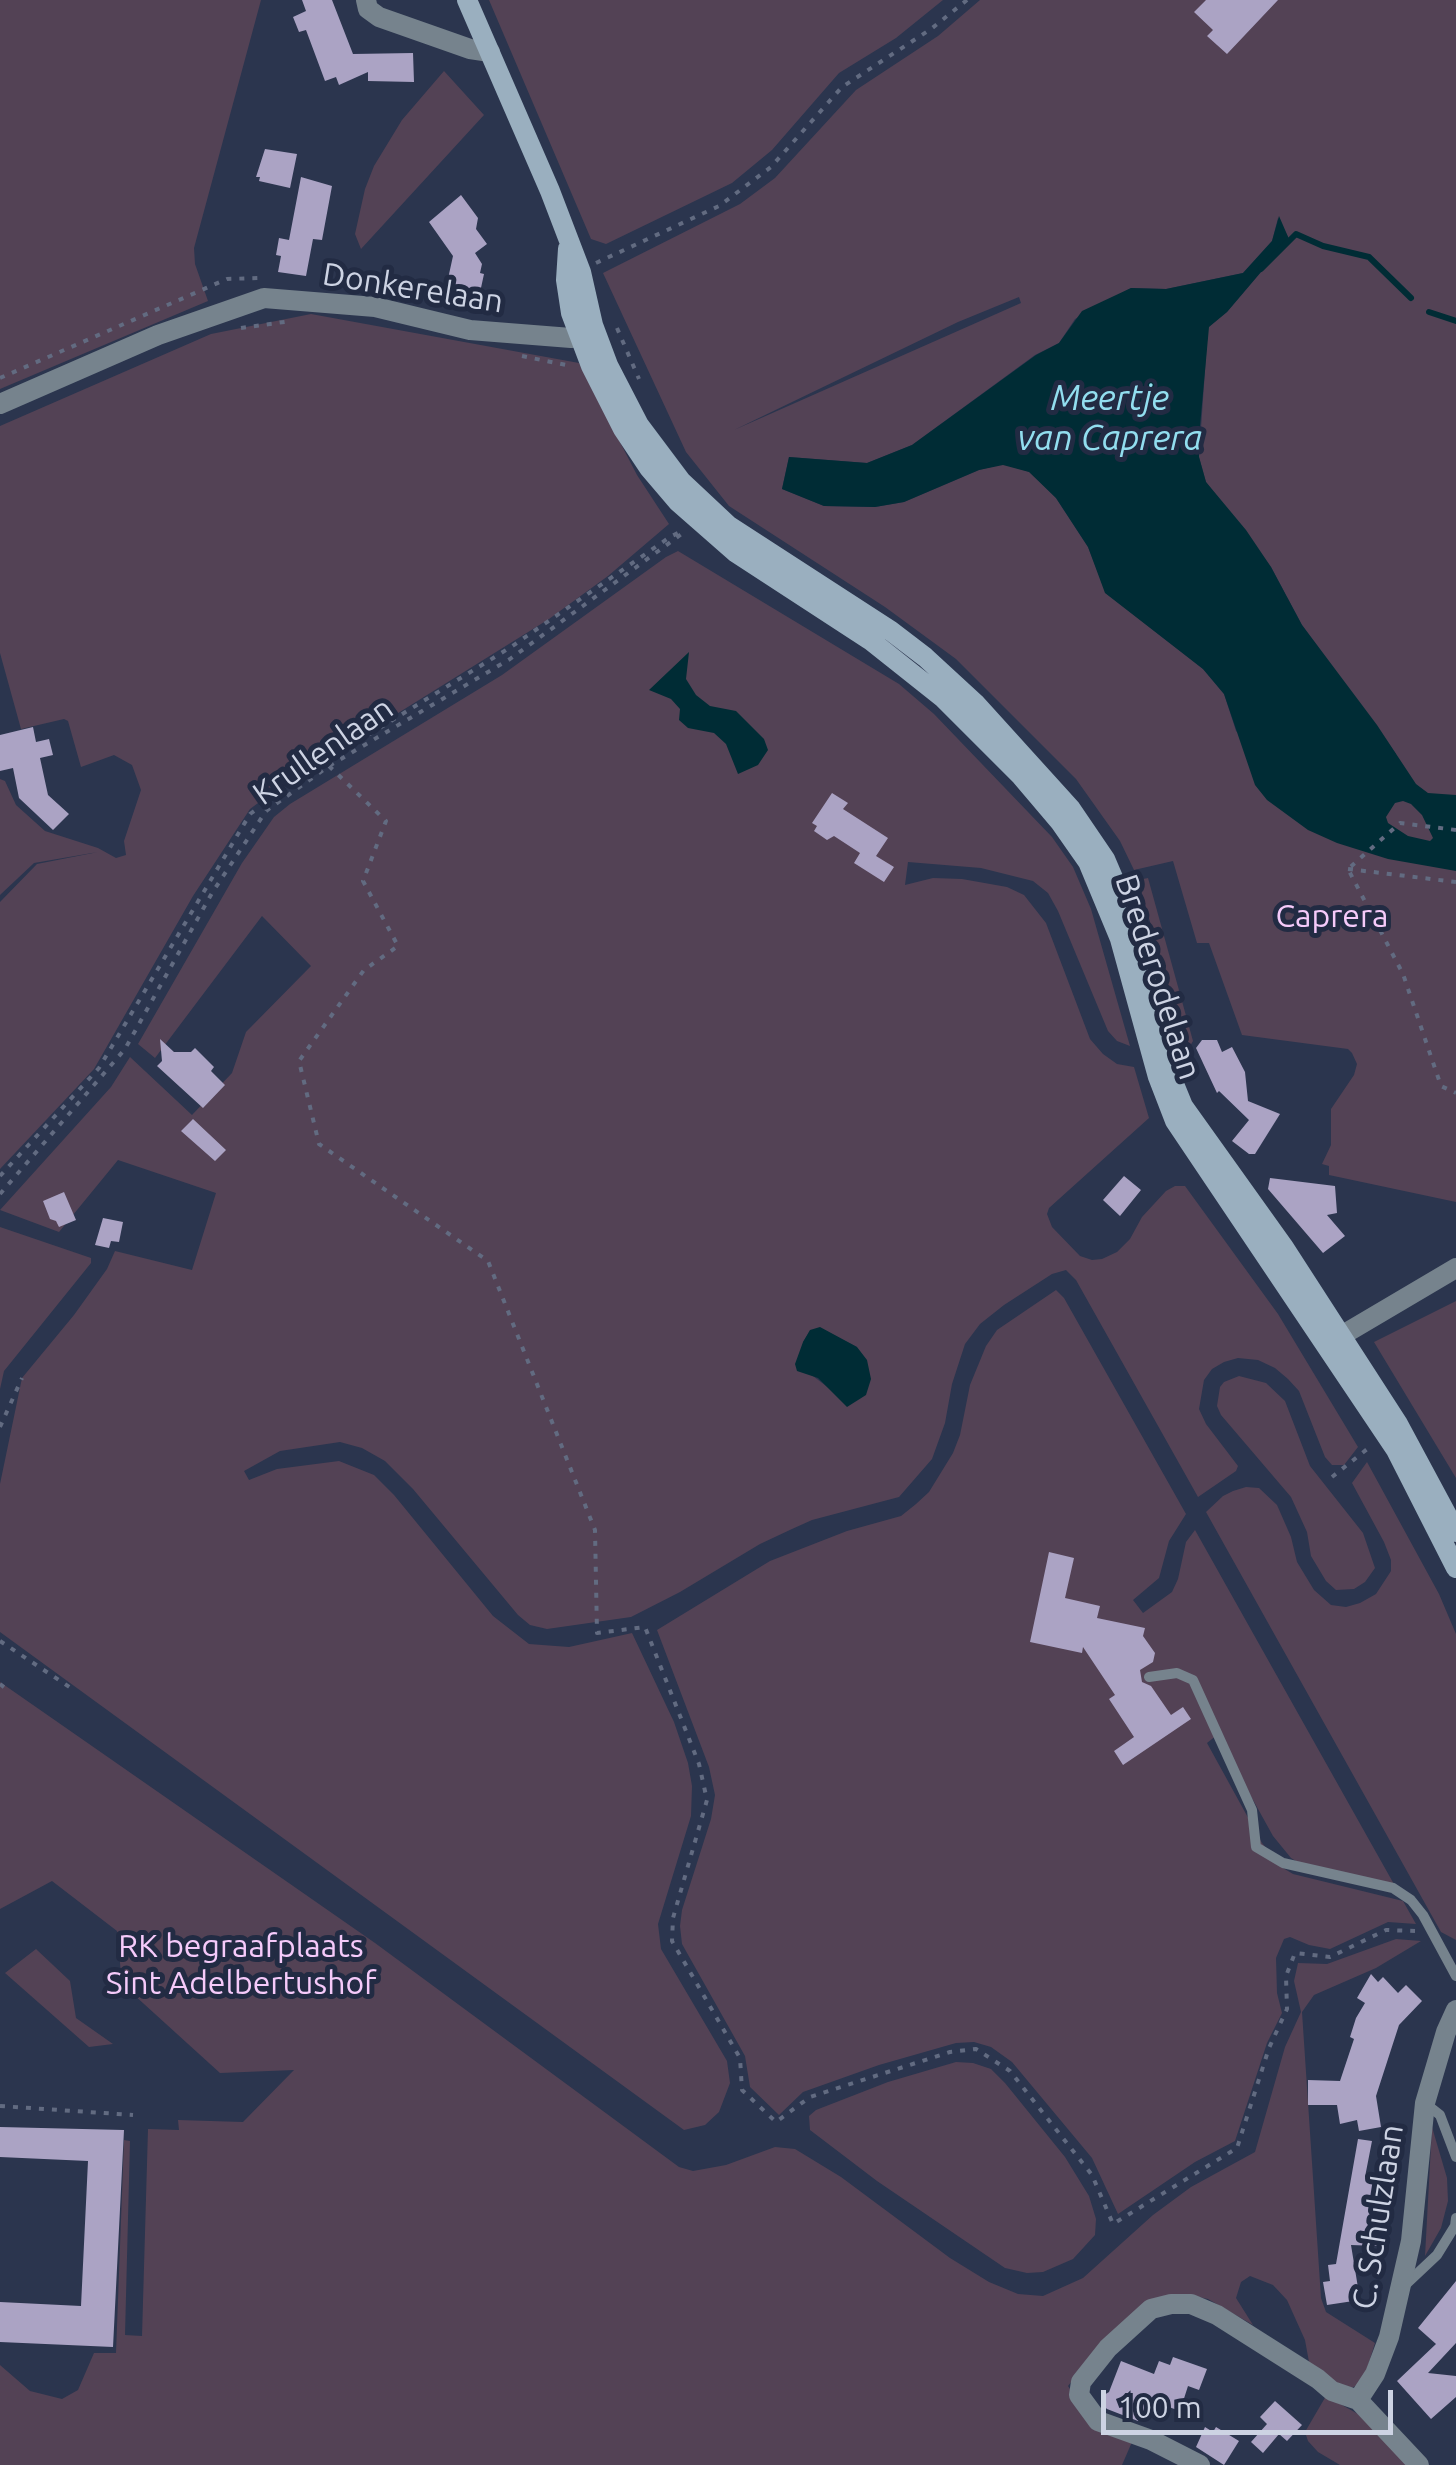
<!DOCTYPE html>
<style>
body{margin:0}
#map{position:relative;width:1456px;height:2465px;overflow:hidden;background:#2b354e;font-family:Ubuntu,sans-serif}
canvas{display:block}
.scale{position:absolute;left:1101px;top:2390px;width:292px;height:45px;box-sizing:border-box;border:5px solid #cdd3e3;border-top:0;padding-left:12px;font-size:30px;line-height:35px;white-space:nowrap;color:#cdd3e3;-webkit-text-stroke:8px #222b43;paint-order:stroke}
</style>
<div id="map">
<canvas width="1456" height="2465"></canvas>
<div class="scale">100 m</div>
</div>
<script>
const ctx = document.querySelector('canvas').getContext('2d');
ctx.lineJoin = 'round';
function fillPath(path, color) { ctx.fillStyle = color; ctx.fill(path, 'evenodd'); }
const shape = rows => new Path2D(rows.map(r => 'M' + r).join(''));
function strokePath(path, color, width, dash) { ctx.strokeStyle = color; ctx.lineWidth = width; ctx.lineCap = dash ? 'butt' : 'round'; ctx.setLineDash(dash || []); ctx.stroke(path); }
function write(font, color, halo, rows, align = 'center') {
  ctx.font = font + ' Ubuntu,sans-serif'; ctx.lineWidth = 10; ctx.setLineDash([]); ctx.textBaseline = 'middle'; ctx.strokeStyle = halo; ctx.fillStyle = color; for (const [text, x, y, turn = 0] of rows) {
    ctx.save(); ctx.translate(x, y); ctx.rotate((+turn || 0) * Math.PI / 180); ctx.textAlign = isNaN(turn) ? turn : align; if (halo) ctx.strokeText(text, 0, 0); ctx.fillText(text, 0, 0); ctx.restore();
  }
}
fillPath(shape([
 [0,0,261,0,194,248,195,264,208,301,0,389],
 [489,0,943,0,896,38,839,73,772,150,732,183,606,244,591,239],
 [980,0,1456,0,1456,1202,1329,1175,1329,1166,1322,1164,1331,1145,1331,1109,1354,1075,1357,1064,1352,1053,1348,1049,1242,1035,1209,943,1197,943,1173,861,1134,870,1120,841,1076,779,956,659,885,607,729,506,686,452,603,273,740,204,775,178,856,90,938,36],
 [1278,218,1289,239,1227,312,1208,327,1199,457,1206,482,1271,567,1302,625,1396,754,1372,761,1351,753,1350,760,1319,785,1315,776,1296,757,1288,760,1287,769,1304,792,1236,731,1224,694,1203,669,1106,593,1088,547,1056,498,1030,472,1003,464,979,470,904,502,875,507,824,506,782,489,789,457,867,463,912,445,1035,355,1059,343,1075,319,1131,288,1166,289,1243,273,1272,241],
 [1019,297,1021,303,734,430,958,322],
 [444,71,484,115,361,249,355,234,365,189,374,166,402,120],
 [311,314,579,363,637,475,669,524,608,576,549,619,281,786,250,809,193,896,94,1069,0,1169,0,902,37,864,98,852,34,863,0,895,0,779,5,781,16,805,45,831,98,848,116,858,126,855,124,841,141,790,132,765,114,755,81,767,68,721,64,719,21,729,0,653,0,426,211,334],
 [678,551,899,684,934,714,1052,837,1073,867,1091,909,1130,1046,1117,1041,1108,1031,1058,911,1048,893,1033,881,981,868,908,862,905,885,933,878,962,879,1007,887,1024,895,1046,923,1090,1039,1103,1054,1117,1064,1134,1067,1149,1118,1049,1208,1047,1214,1052,1227,1080,1256,1092,1260,1102,1259,1117,1252,1130,1239,1142,1217,1166,1191,1175,1186,1185,1186,1278,1314,1358,1447,1344,1465,1332,1465,1325,1457,1299,1391,1288,1379,1275,1368,1258,1360,1238,1358,1224,1362,1212,1369,1204,1380,1199,1409,1206,1424,1238,1466,1236,1471,1198,1497,1076,1280,1066,1270,1052,1274,1004,1305,980,1324,965,1344,952,1384,945,1423,932,1459,899,1497,812,1520,792,1529,760,1544,680,1592,631,1617,547,1629,530,1625,518,1615,413,1489,385,1461,362,1448,340,1442,280,1451,244,1471,249,1480,277,1469,339,1461,374,1475,394,1495,493,1616,529,1644,569,1647,632,1633,674,1722,688,1763,692,1786,691,1816,658,1924,661,1949,727,2061,730,2083,719,2112,705,2125,684,2130,0,1632,0,1484,22,1378,74,1315,107,1269,115,1251,192,1270,216,1193,118,1160,59,1232,0,1210,111,1087,130,1057,192,1115,232,1073,246,1032,311,966,262,916,155,1058,138,1044,242,863,274,817,290,804,502,675,666,557],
 [820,1328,857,1347,830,1389,809,1373,803,1342,810,1331],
 [1148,878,1193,1041,1187,1051,1138,880],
 [0,1227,91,1258,91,1263,4,1371,0,1389],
 [1056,1290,1064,1298,1186,1514,1169,1541,1159,1578,1133,1600,1143,1613,1172,1592,1178,1579,1186,1542,1195,1530,1395,1886,1299,1863,1291,1858,1273,1836,1217,1735,1207,1743,1262,1843,1283,1868,1293,1874,1403,1901,1416,1924,1388,1922,1330,1949,1309,1945,1290,1937,1284,1939,1276,1958,1277,1993,1282,2013,1267,2043,1235,2141,1195,2162,1118,2214,1092,2158,1012,2062,991,2047,974,2042,956,2043,879,2065,803,2092,779,2115,750,2087,745,2056,682,1944,680,1926,682,1910,711,1819,715,1795,709,1767,657,1630,770,1561,847,1531,901,1516,916,1504,929,1492,953,1453,960,1435,970,1385,986,1346,997,1330],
 [1456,1301,1456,1478,1374,1342],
 [1239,1376,1266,1383,1285,1401,1310,1466,1363,1533,1375,1568,1365,1582,1354,1589,1336,1590,1326,1581,1311,1556,1307,1532,1291,1497,1221,1415,1217,1406,1220,1387,1224,1382],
 [1367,1462,1439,1594,1456,1634,1456,1940,1441,1932,1206,1512,1223,1496,1233,1491,1246,1487,1259,1488,1277,1505,1291,1537,1297,1562,1314,1590,1331,1605,1346,1607,1360,1603,1376,1594,1391,1571,1391,1560,1384,1542,1352,1483],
 [0,1682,375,1943,679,2167,693,2171,726,2165,775,2147,795,2149,841,2177,950,2258,989,2282,1018,2294,1043,2296,1083,2278,1153,2215,1191,2187,1255,2152,1285,2047,1301,2012,1294,1981,1298,1963,1327,1964,1396,1939,1421,1941,1376,1968,1314,1995,1302,2012,1321,2298,1326,2312,1375,2343,1366,2372,1357,2385,1350,2389,1341,2387,1309,2362,1305,2340,1287,2300,1273,2285,1250,2276,1241,2282,1236,2298,1253,2325,1208,2299,1184,2294,1146,2305,1105,2339,1068,2386,1096,2429,1132,2442,1122,2465,0,2465,0,2365,30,2391,62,2399,78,2390,94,2353,116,2353,124,2140,130,2141,125,2335,142,2336,148,2129,179,2130,178,2120,243,2122,294,2070,220,2073,122,1984,117,1931,52,1881,0,1909],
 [36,1949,70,1981,76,2018,113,2044,89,2047,5,1973],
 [956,2062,973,2063,991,2069,1005,2083,1065,2157,1089,2196,1096,2219,1095,2235,1073,2259,1043,2272,1027,2273,1005,2268,877,2181,810,2130,809,2116,816,2110,888,2082],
 [1432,2127,1447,2178,1448,2201,1441,2228,1425,2256],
 [1326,2396,1358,2414,1408,2465,1340,2465,1318,2452,1308,2441,1305,2432]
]), '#534255');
fillPath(shape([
 [1279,216,1289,239,1227,312,1209,327,1199,437,1199,457,1206,482,1246,530,1271,567,1302,625,1377,725,1416,784,1428,793,1456,795,1456,871,1388,859,1337,843,1308,830,1267,800,1255,785,1224,694,1203,669,1105,593,1088,547,1056,498,1029,472,1003,465,979,470,904,502,875,507,824,506,782,489,789,457,867,463,912,445,1036,355,1059,343,1082,311,1131,288,1166,289,1243,273,1272,241],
 [1403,801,1411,804,1422,815,1433,838,1430,841,1408,836,1388,823,1386,817,1395,803],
 [689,652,686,679,696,695,710,706,736,711,764,739,768,750,758,765,738,774,726,744,714,733,688,728,679,720,680,709,671,699,649,690],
 [820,1327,857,1347,867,1360,871,1379,866,1395,847,1407,818,1378,797,1371,795,1364,803,1342,810,1330]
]), '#002c35');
strokePath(shape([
 [1261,269,1296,234,1323,246,1369,257,1411,298],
 [1429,312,1456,321]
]), '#002c35', 6);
fillPath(shape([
 [302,0,332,0,353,54,413,53,414,82,368,81,368,72,339,85,336,77,325,81,306,30,299,32,293,17,306,11],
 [1206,0,1278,0,1227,54,1207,36,1213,30,1194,12],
 [265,149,297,154,290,188,259,181,260,177,256,177],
 [301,177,332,186,322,240,313,239,306,276,278,272,281,256,276,255,279,238,289,240],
 [461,195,478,218,476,229,487,244,475,253,482,264,480,273,484,274,476,311,442,306,453,256,429,222],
 [33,727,36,742,49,739,53,755,40,758,48,795,69,814,53,830,19,798,13,768,0,771,0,735],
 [832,793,848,803,843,809,888,838,876,856,894,867,884,882,854,863,860,853,834,836,827,840,814,831,817,826,812,823],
 [160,1039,174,1052,191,1052,195,1048,214,1067,211,1071,225,1085,203,1108,157,1066,162,1061],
 [1202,1040,1217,1040,1222,1052,1232,1047,1245,1072,1248,1101,1280,1114,1255,1154,1249,1154,1232,1141,1249,1120,1219,1091,1217,1093,1196,1048],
 [193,1119,226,1150,215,1161,181,1131],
 [1124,1176,1141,1190,1120,1216,1103,1200],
 [1270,1178,1335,1186,1337,1213,1327,1215,1345,1236,1323,1253,1268,1189],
 [64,1192,76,1220,59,1227,56,1221,50,1219,43,1201],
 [103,1218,123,1222,119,1242,111,1241,109,1248,95,1245],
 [1049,1552,1074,1558,1065,1598,1100,1606,1097,1618,1145,1628,1143,1636,1155,1653,1153,1662,1140,1670,1142,1682,1151,1686,1171,1715,1183,1707,1191,1719,1123,1765,1114,1751,1134,1737,1109,1699,1115,1695,1083,1647,1082,1653,1030,1642],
 [1371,1974,1378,1982,1383,1977,1398,1993,1406,1985,1422,2001,1399,2025,1376,2096,1381,2127,1359,2131,1357,2120,1340,2124,1337,2105,1308,2105,1308,2080,1340,2081,1354,2039,1350,2037,1356,2018,1365,2003,1357,1998],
 [0,2127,124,2130,113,2347,0,2342,0,2302,81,2306,88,2161,0,2157],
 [1358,2139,1372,2141,1365,2177,1389,2184,1378,2246,1351,2245,1360,2300,1327,2305,1323,2282,1330,2281,1328,2265,1336,2264],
 [1456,2281,1456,2343,1428,2373,1456,2376,1456,2397,1431,2419,1397,2381,1436,2344,1418,2328],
 [1173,2357,1207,2369,1199,2390,1188,2386,1180,2411,1152,2401,1147,2416,1140,2413,1138,2421,1107,2409,1102,2404,1104,2395,1109,2392,1121,2361,1154,2374,1159,2361,1170,2365],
 [1275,2401,1302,2425,1287,2441,1279,2434,1263,2453,1251,2442,1267,2424,1260,2417],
 [1205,2427,1213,2432,1216,2427,1239,2441,1224,2465,1196,2447]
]), '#aba3c4');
strokePath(shape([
 [596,263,719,206,771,167,842,87,931,29,967,0],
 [241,328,291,321],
 [617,328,639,379],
 [522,356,571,366],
 [0,378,227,279,260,278],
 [329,766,386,821,363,881,398,946,364,970,299,1061,319,1144,488,1261,595,1530,597,1633,645,1627,699,1764,707,1800,673,1918,672,1941,740,2058,742,2090,776,2122,810,2097,950,2052,976,2049,1010,2071,1092,2175,1113,2224,1237,2148,1269,2048,1287,2009,1286,1976,1295,1953,1330,1957,1386,1930,1415,1931],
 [1456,830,1400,823,1348,869,1403,974,1441,1086,1456,1093],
 [1348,869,1456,882],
 [0,1176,99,1068,250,814,305,774,511,647,670,537,684,530],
 [0,1194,125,1049,212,893,266,811,329,766,510,659,683,533],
 [0,1427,22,1378],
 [1332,1477,1371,1446],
 [0,1641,74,1690],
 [0,1684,9,1691],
 [0,2106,133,2115]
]), '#626b81', 4, [5, 8]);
strokePath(shape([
 [1149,1677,1177,1673,1193,1680,1252,1810,1256,1847,1283,1863,1393,1888,1411,1900,1423,1915,1456,1976],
 [1426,2104,1440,2115,1456,2157],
 [1403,2287,1437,2255,1455,2226,1456,2218]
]), '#76838d', 10);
strokePath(shape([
 [366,0,368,9,379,17,470,49,490,52],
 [0,404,158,335,264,298,375,307,470,330,571,338,594,336],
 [1329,1343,1456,1268],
 [1200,2465,1151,2440,1098,2421,1079,2395,1081,2382,1108,2348,1151,2309,1171,2304,1191,2304,1217,2315,1318,2379,1332,2391,1358,2400],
 [1419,2465,1358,2400,1375,2374,1389,2337,1411,2241,1425,2103,1446,2032,1456,2010]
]), '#76838d', 20);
strokePath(shape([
 [467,0,550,191,581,272,593,325,608,365,639,425,681,481,729,526,891,631,925,657,975,703,1071,809,1105,859,1128,913,1174,1084,1183,1106,1283,1246,1398,1424,1456,1532],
 [568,249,566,280,571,313,591,366,623,429,649,468,678,502,735,552,870,640,943,698,1021,776,1060,822,1088,862,1120,939,1158,1077,1175,1121,1396,1450,1456,1568]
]), '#9aafbf', 20);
write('32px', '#cdd3e3', '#222b43', [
 ["Donkerelaan",413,288,9],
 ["Krullenlaan",323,751,-35],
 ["Brederodelaan",1158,977,72],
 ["C. Schulzlaan",1378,2217,-81]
]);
write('32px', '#f5cafa', '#222b43', [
 ["Caprera",1332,916],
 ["RK begraafplaats",241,1946],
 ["Sint Adelbertushof",241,1983]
]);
write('italic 35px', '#92deef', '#222b43', [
 ["Meertje",1110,398],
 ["van Caprera",1110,438]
]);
</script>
